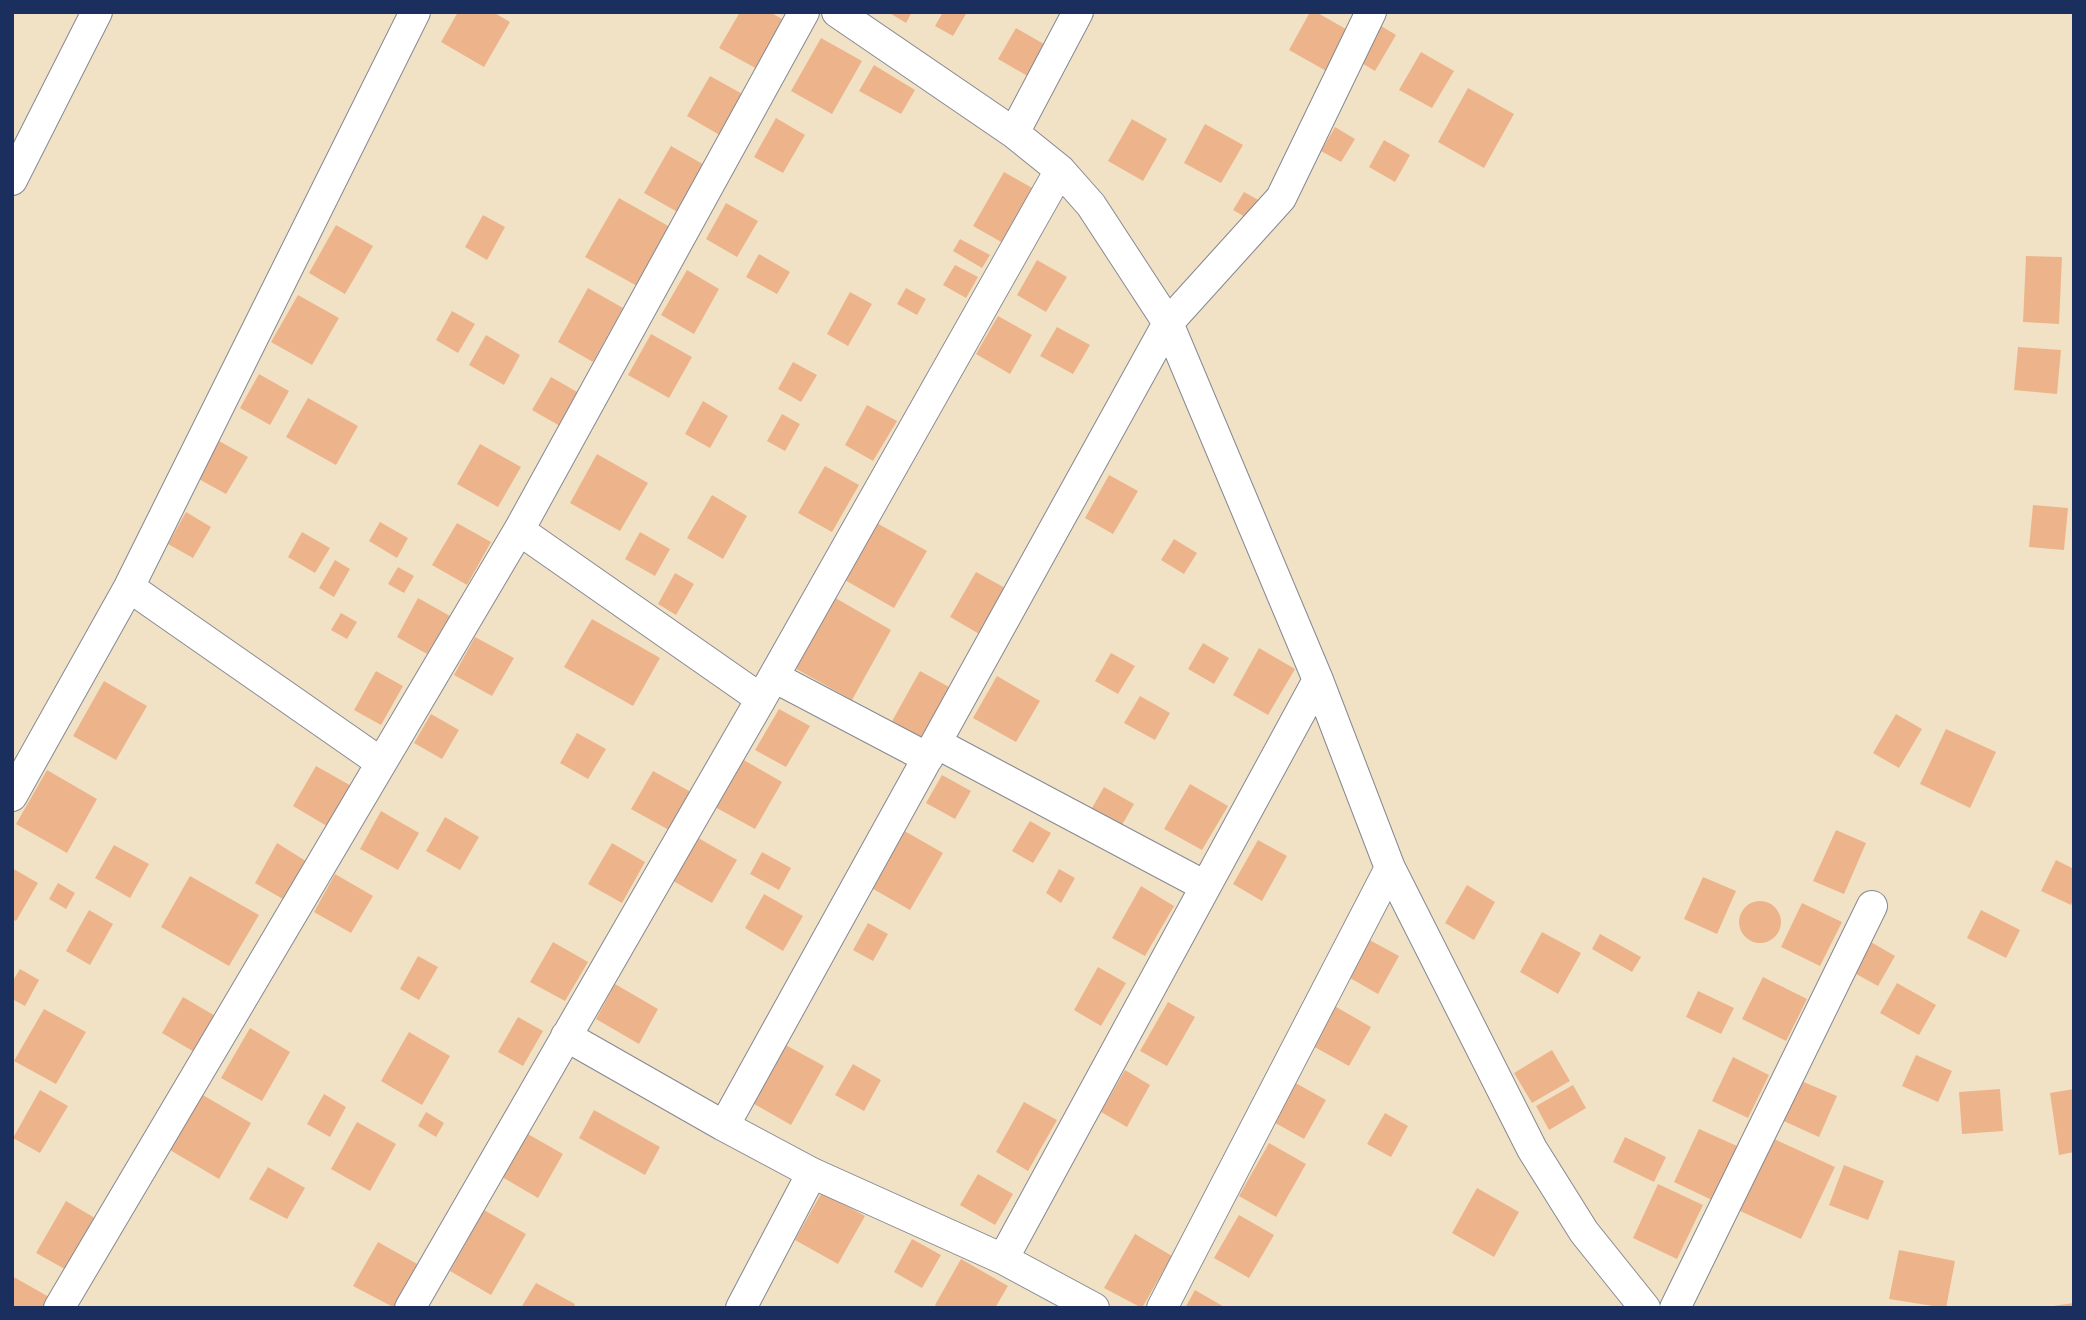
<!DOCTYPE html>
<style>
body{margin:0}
#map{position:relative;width:2086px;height:1320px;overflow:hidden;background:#f1e2c5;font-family:Cardo,serif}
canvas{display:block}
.frame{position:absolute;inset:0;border:14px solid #1b2f5e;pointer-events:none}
</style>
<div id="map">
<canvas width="2086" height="1320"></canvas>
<div class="frame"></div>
</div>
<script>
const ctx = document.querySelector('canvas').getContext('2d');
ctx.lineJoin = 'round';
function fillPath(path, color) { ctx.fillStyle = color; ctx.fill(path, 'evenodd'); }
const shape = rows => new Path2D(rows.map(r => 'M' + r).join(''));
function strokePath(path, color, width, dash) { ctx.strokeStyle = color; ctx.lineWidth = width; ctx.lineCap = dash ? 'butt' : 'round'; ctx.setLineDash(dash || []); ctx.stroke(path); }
fillPath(shape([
 [458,12,493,12,510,22,484,67,441,42],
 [740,12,770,12,787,22,759,70,719,48],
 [888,12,912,12,906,23],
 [943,12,966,14,953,36,935,26],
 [1310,12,1316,12,1351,32,1328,72,1289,50],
 [1376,23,1396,35,1375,71,1355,59],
 [1016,28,1049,47,1031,78,998,59],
 [821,38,862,61,832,114,791,91],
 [1421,52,1454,71,1432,108,1399,90],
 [874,65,915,90,901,114,859,91],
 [710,76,746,96,723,137,687,116],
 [1468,88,1514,114,1484,168,1438,142],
 [776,118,805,135,783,173,754,157],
 [1132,119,1167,139,1143,181,1108,161],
 [1205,124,1243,145,1221,183,1184,163],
 [1335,127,1355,139,1341,162,1321,151],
 [1384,140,1410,155,1395,182,1369,167],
 [671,146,708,167,681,214,644,193],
 [1004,172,1034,189,1003,243,973,226],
 [1244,192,1264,203,1254,222,1233,210],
 [619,198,670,227,637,286,585,257],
 [726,203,758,221,737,257,706,239],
 [483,215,505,227,487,260,465,247],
 [336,225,373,246,345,294,309,273],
 [960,239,990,255,982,268,953,251],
 [759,254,790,272,777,294,746,277],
 [2026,256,2062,257,2059,324,2023,322],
 [1037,260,1067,277,1046,312,1017,295],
 [955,265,978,277,966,298,943,285],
 [687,270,719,289,694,334,661,315],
 [588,288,623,308,593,362,558,342],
 [906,288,926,299,917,315,897,304],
 [850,292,872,304,848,346,827,334],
 [298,295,339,318,312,365,271,342],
 [452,311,475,324,458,353,436,340],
 [998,316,1032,335,1010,374,976,354],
 [1057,327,1090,345,1073,374,1040,356],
 [651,334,692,357,669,398,628,375],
 [486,335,520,355,504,385,469,365],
 [2018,347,2061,350,2057,394,2014,390],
 [793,362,817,375,801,402,778,389],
 [259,374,289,391,270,425,240,408],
 [551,377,579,393,560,426,532,410],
 [308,398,358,426,336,465,286,437],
 [703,401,728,416,710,448,685,434],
 [867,405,897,421,873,461,845,445],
 [782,414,800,424,785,451,767,441],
 [219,441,248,457,226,494,197,478],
 [480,444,521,467,498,507,457,484],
 [597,454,648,483,620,531,570,503],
 [825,466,859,485,832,532,798,513],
 [1109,475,1138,491,1113,534,1085,518],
 [712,495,747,516,723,559,687,538],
 [2033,505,2068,508,2064,550,2029,547],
 [186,512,211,527,193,558,168,544],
 [380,522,408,538,397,558,369,541],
 [875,522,927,551,894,608,843,579],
 [457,523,491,542,467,585,432,565],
 [302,532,330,548,315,573,288,557],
 [640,532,670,549,655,576,625,559],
 [1174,539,1197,553,1184,574,1161,560],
 [335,560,350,569,334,597,319,588],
 [398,567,414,576,404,593,388,584],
 [976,572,1007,589,981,635,950,617],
 [675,573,694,584,676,615,658,604],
 [832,596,891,630,852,700,791,666],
 [418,598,450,616,427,654,397,637],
 [341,613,357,622,347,639,331,630],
 [592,619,660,658,633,706,564,667],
 [475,637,514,658,492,696,454,675],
 [1203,643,1229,658,1214,684,1188,669],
 [1259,648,1295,669,1268,715,1233,695],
 [1111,653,1135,666,1118,694,1095,681],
 [376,671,403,686,381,725,354,710],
 [920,671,951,688,922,740,891,723],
 [997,676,1040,701,1016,742,973,718],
 [104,681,147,706,116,760,73,736],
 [1140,696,1170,713,1155,740,1124,723],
 [779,709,810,726,786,767,755,750],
 [431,714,459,730,442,759,414,743],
 [1896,714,1922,729,1899,768,1873,753],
 [1946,729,1996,752,1970,808,1920,784],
 [577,733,606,749,588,779,560,763],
 [742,759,782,782,755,829,715,807],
 [316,766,355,788,332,829,293,806],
 [47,770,97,799,67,853,16,824],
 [653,771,691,792,669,830,631,809],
 [942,775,971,791,955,819,926,803],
 [1190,784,1228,806,1202,850,1164,829],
 [1104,787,1134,804,1122,825,1092,808],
 [381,811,419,833,398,870,360,849],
 [445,817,479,837,460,870,426,851],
 [1030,821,1051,833,1033,863,1012,851],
 [901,829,943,853,910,910,868,886],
 [1836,830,1866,843,1844,894,1813,881],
 [693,835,737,860,712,903,668,878],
 [1258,840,1287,856,1262,901,1233,884],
 [277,843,309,863,288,902,255,883],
 [612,843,645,862,622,903,588,884],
 [114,845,149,864,130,898,95,878],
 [762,852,791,868,779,890,750,874],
 [2056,860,2074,869,2074,898,2071,905,2041,891],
 [12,868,38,883,16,921,12,919],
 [1059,869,1075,878,1061,903,1046,893],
 [335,874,373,896,351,933,314,912],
 [190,876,259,915,229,966,161,927],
 [1703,877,1736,891,1717,934,1684,919],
 [58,883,75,893,66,909,49,899],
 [1467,885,1495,902,1474,940,1445,923],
 [1141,886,1174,906,1145,956,1112,938],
 [764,894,803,916,783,951,745,928],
 '1739 922a21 21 0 1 1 42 0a21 21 0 1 1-42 0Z',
 [1802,903,1842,922,1820,966,1781,947],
 [89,910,113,924,90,965,66,951],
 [1981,910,2020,930,2006,958,1967,938],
 [868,923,888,934,873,961,853,950],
 [1542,932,1581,953,1558,994,1520,972],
 [1600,934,1641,957,1632,972,1592,949],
 [1364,937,1399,956,1378,994,1343,974],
 [1864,938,1895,956,1878,986,1847,969],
 [553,942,588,962,565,1001,530,982],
 [418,956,438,967,419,1000,400,989],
 [1098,967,1126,983,1101,1026,1074,1010],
 [20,969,39,980,25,1006,12,999,12,982],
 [1763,977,1807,999,1786,1041,1742,1019],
 [1897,983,1936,1005,1919,1035,1880,1013],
 [615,984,658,1009,639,1044,596,1019],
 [1698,991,1734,1008,1721,1034,1686,1017],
 [183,997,217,1017,196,1053,162,1033],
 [1168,1002,1195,1017,1167,1066,1140,1051],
 [1331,1004,1371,1027,1349,1066,1309,1044],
 [44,1009,86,1032,56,1084,14,1061],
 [518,1017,543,1031,523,1066,498,1052],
 [250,1028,290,1052,262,1101,221,1078],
 [409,1032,450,1056,422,1105,381,1081],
 [782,1043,824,1066,791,1125,749,1101],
 [1552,1050,1570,1081,1532,1103,1514,1073],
 [1916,1055,1952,1071,1938,1102,1902,1086],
 [1733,1057,1769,1075,1748,1118,1712,1101],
 [853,1064,881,1080,864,1111,835,1095],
 [1125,1070,1150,1085,1127,1127,1101,1112],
 [1794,1078,1837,1096,1819,1137,1777,1118],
 [1292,1081,1326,1100,1304,1139,1270,1120],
 [1573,1085,1586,1108,1549,1130,1536,1106],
 [2000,1089,2003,1131,1962,1134,1959,1092],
 [2074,1089,2074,1152,2059,1155,2050,1093],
 [40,1090,68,1106,40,1153,13,1138],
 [201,1094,251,1123,219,1179,170,1150],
 [324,1094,346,1107,330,1137,307,1124],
 [1024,1102,1057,1120,1028,1171,996,1152],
 [594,1110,660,1147,645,1175,579,1138],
 [426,1112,444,1123,436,1137,418,1126],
 [1385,1113,1408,1126,1391,1157,1367,1144],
 [357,1122,396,1144,370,1191,331,1169],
 [1699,1129,1737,1146,1712,1200,1674,1182],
 [526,1133,563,1154,538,1198,502,1177],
 [1625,1137,1666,1157,1654,1182,1613,1162],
 [1772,1138,1835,1167,1801,1239,1738,1210],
 [1269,1143,1306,1164,1276,1217,1239,1196],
 [1844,1165,1884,1181,1868,1220,1829,1205],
 [268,1167,305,1188,287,1219,249,1199],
 [978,1174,1013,1194,995,1225,960,1205],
 [1658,1184,1703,1205,1677,1259,1633,1238],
 [1477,1188,1519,1212,1494,1257,1452,1233],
 [822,1192,865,1216,838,1264,795,1240],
 [66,1201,100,1221,70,1272,36,1253],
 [484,1210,526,1234,491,1295,450,1271],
 [1239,1215,1274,1235,1249,1278,1214,1258],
 [1135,1234,1172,1256,1142,1308,1104,1288],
 [912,1239,941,1255,922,1288,894,1272],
 [378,1242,419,1265,395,1308,353,1286],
 [1899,1250,1955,1261,1946,1308,1889,1299],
 [961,1259,1008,1286,995,1308,939,1308,935,1305],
 [12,1276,49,1297,43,1308,12,1308],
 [536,1283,575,1304,573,1308,522,1306],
 [1195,1290,1226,1308,1185,1308],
 [2074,1303,2074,1308,2053,1308,2053,1306]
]), '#edb48b');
const minor = shape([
 [837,12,1014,133,1060,170,1091,205,1168,323,1318,680,1390,868,1532,1149,1584,1232,1645,1308],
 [1014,133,1078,12],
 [12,180,97,12],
 [519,530,761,699],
 [129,587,380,762],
 [774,677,928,758],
 [936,743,1205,886],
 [12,796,129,587,415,12],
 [566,1036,724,1126,812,1173,1003,1259,1094,1308],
 [724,1126,1168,323,1281,198,1371,12],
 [1003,1259,1318,680],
 [59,1308,519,530,804,12],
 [410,1308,761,699,1060,170],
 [741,1308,812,1173],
 [1162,1308,1390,868],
 [1675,1308,1872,906]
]);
strokePath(minor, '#868892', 32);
strokePath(minor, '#fff', 30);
</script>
